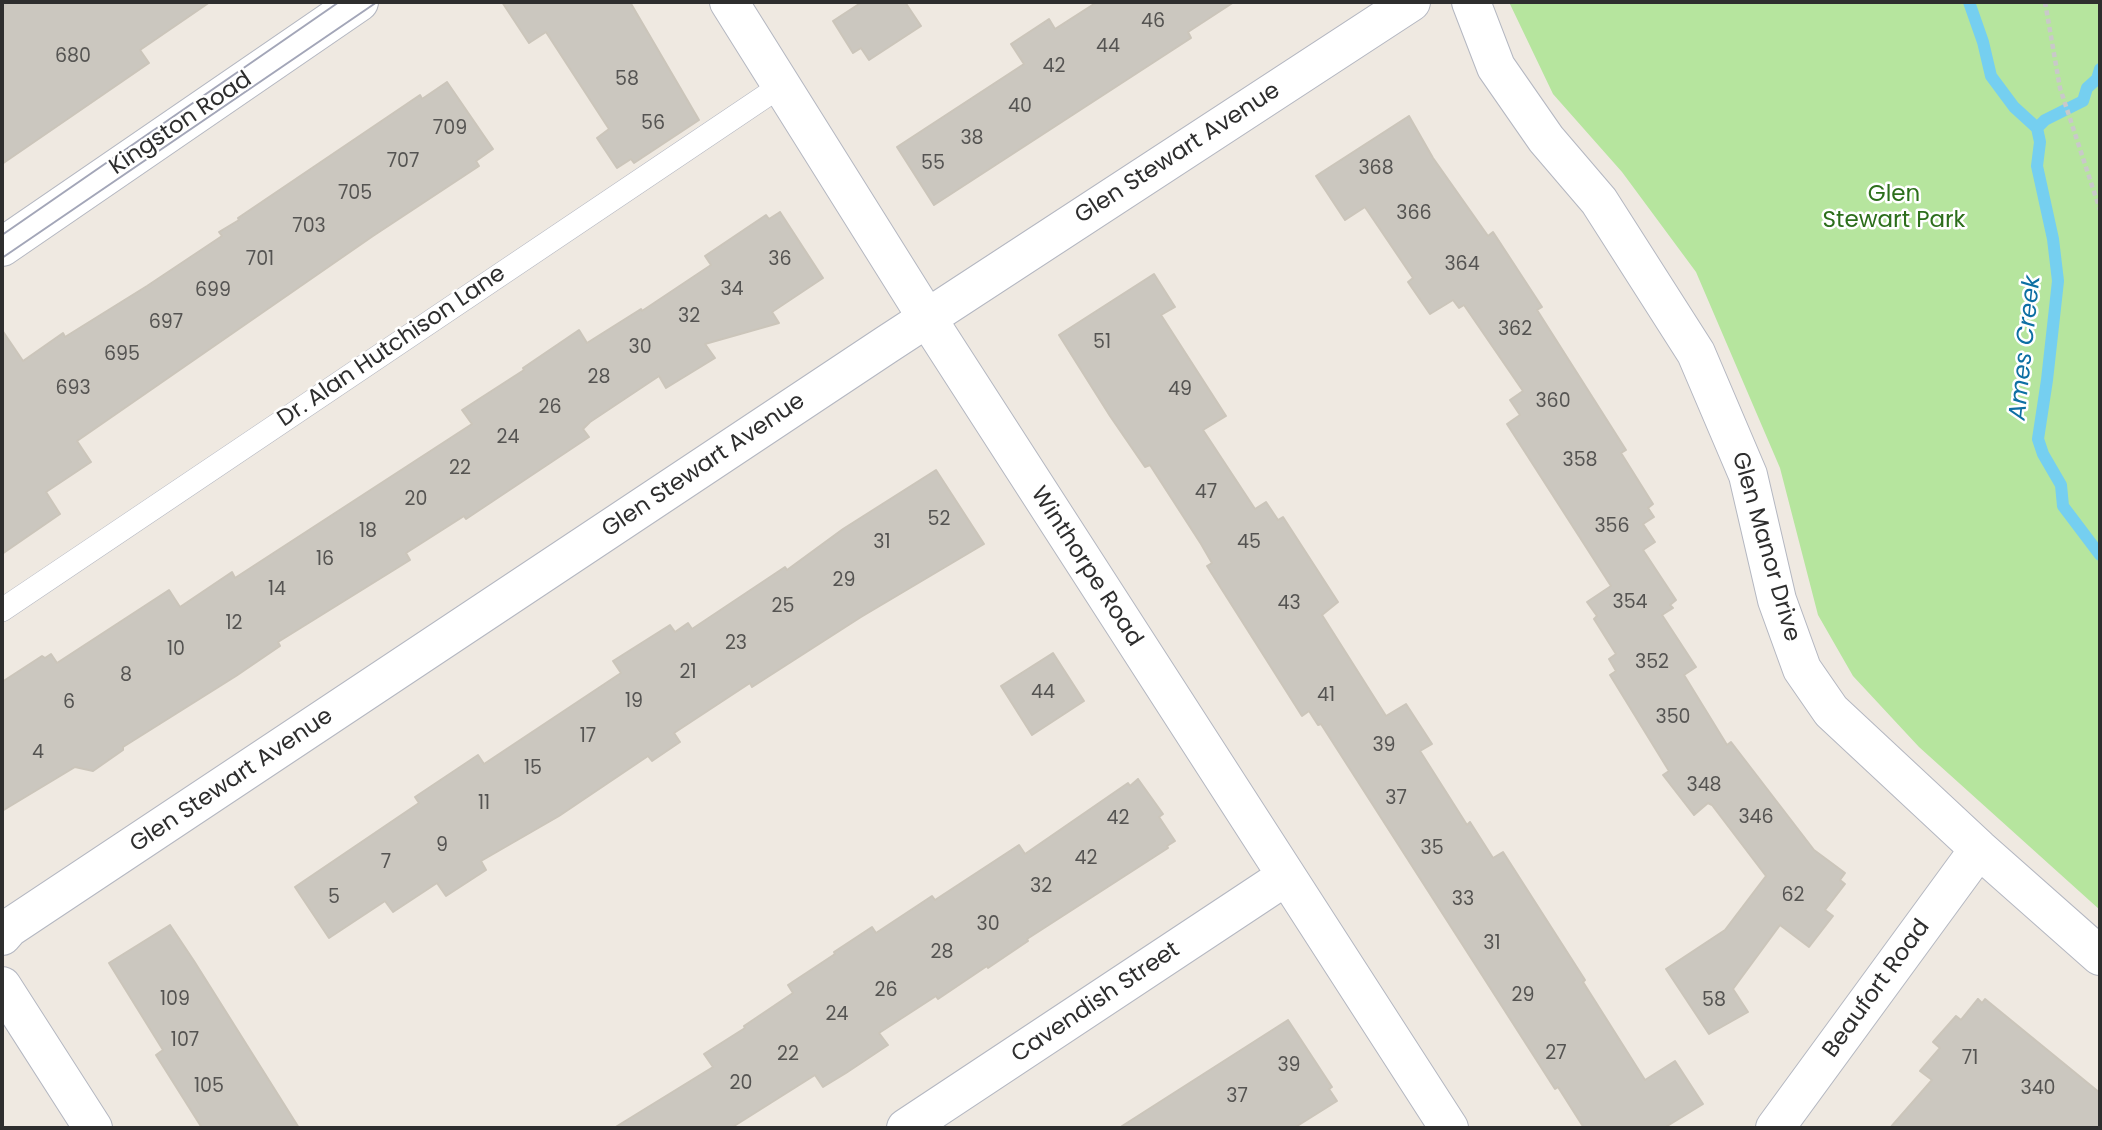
<!DOCTYPE html>
<style>
body{margin:0}
#map{position:relative;width:2102px;height:1130px;overflow:hidden;background:#efe9e1;font-family:Poppins,sans-serif}
canvas{display:block}
.frame{position:absolute;inset:0;border:4px solid #2e2e2e;pointer-events:none}
</style>
<div id="map">
<canvas width="2102" height="1130"></canvas>
<div class="frame"></div>
</div>
<script>
const ctx = document.querySelector('canvas').getContext('2d');
ctx.lineJoin = 'round';
function fillPath(path, color) { ctx.fillStyle = color; ctx.fill(path, 'evenodd'); }
const shape = rows => new Path2D(rows.map(r => 'M' + r).join(''));
function strokePath(path, color, width, dash) { ctx.strokeStyle = color; ctx.lineWidth = width; ctx.lineCap = dash ? 'butt' : 'round'; ctx.setLineDash(dash || []); ctx.stroke(path); }
function write(font, color, halo, rows, align = 'center') {
  ctx.font = font + ' Poppins,sans-serif'; ctx.lineWidth = 5; ctx.setLineDash([]); ctx.textBaseline = 'middle'; ctx.strokeStyle = halo; ctx.fillStyle = color; for (const [text, x, y, turn = 0] of rows) {
    ctx.save(); ctx.translate(x, y); ctx.rotate((+turn || 0) * Math.PI / 180); ctx.textAlign = isNaN(turn) ? turn : align; if (halo) ctx.strokeText(text, 0, 0); ctx.fillText(text, 0, 0); ctx.restore();
  }
}
fillPath(shape([
 [1509,2,2100,2,2100,910,1919,747,1853,676,1818,615,1780,468,1696,272,1622,172,1553,94]
]), '#b6e59e');
strokePath(shape([
 [1969,2,1983,42,1991,76,2014,107,2037,128,2040,142,2037,166,2053,239,2058,281,2047,380,2038,439,2043,454,2061,485,2063,506,2100,555],
 [2037,128,2045,120,2083,101,2087,88,2097,79,2100,69]
]), '#75cff0', 12);
const building = shape([
 [2,2,210,2,140,50,149,63,2,164,2,2],
 [502,2,630,2,699,120,634,163,631,159,617,168,597,138,609,129,546,32,529,43,502,2],
 [862,2,905,2,921,26,869,60,861,48,853,53,833,21,862,2],
 [1097,2,1234,2,1188,32,1191,38,934,205,897,147,1024,64,1011,44,1049,19,1055,29,1097,2],
 [447,82,493,149,476,161,479,166,373,236,77,441,91,462,46,492,60,514,2,554,2,330,23,361,63,333,65,337,147,286,222,236,219,232,239,220,238,218,420,95,422,99,447,82],
 [1409,116,1433,158,1488,236,1493,232,1542,307,1537,310,1626,450,1621,453,1653,504,1648,508,1654,517,1643,524,1655,542,1643,550,1676,600,1670,605,1673,608,1662,615,1696,667,1684,675,1727,745,1731,742,1814,850,1845,873,1840,880,1845,884,1825,910,1833,916,1809,947,1780,925,1733,989,1748,1012,1709,1034,1666,969,1725,930,1766,876,1712,805,1708,803,1694,815,1663,775,1669,771,1610,675,1616,671,1609,659,1616,654,1594,619,1597,616,1587,602,1611,586,1507,424,1520,415,1510,400,1523,391,1464,305,1459,308,1453,300,1430,314,1408,282,1413,278,1365,207,1345,220,1316,176,1409,116],
 [780,212,823,278,772,312,779,323,705,344,715,358,666,388,659,376,590,422,583,429,589,437,466,519,464,516,406,553,410,560,278,642,280,646,236,676,123,747,123,750,93,771,75,767,2,811,2,682,42,656,45,658,51,654,57,663,169,590,180,607,232,572,235,578,472,424,462,410,524,370,523,368,579,330,587,343,641,309,642,311,711,265,705,256,766,215,769,219,780,212],
 [1154,274,1175,307,1161,315,1226,416,1203,430,1255,509,1266,502,1278,520,1283,517,1338,602,1322,615,1386,716,1406,704,1432,744,1420,751,1467,825,1470,822,1493,858,1503,852,1585,980,1583,982,1645,1080,1675,1061,1703,1104,1664,1128,1584,1128,1558,1087,1555,1089,1321,724,1318,725,1309,711,1302,716,1207,566,1212,563,1201,544,1150,465,1145,467,1110,416,1059,335,1154,274],
 [936,470,984,544,861,617,752,687,750,683,674,733,680,742,652,761,648,756,559,816,481,861,486,870,446,896,437,883,393,912,385,901,329,938,295,887,419,803,415,797,478,755,484,764,621,673,613,661,670,625,675,632,688,623,692,629,785,567,787,570,843,529,936,470],
 [1053,653,1084,701,1032,735,1001,686,1053,653],
 [1138,779,1163,814,1159,817,1175,841,1167,846,1168,848,1027,939,1028,941,988,968,987,966,938,999,936,996,879,1033,888,1045,846,1073,823,1087,815,1075,731,1128,614,1128,713,1067,704,1054,745,1028,744,1026,793,993,788,985,835,954,834,952,872,927,876,933,932,896,935,900,1019,845,1025,854,1128,783,1130,786,1138,779],
 [170,925,194,961,299,1128,202,1128,156,1055,163,1050,109,963,170,925],
 [1978,999,1982,1003,1985,999,2100,1093,2100,1128,1890,1128,1932,1080,1920,1071,1940,1048,1933,1042,1956,1016,1961,1020,1978,999],
 [1288,1020,1332,1087,1329,1089,1337,1101,1294,1128,1119,1128,1288,1020]
]);
fillPath(building, '#cbc7bf');
strokePath(building, '#cbc5ba', 2);
const lane = shape([
 [2,610,782,85]
]);
const street = shape([
 [729,2,927,318,1449,1128],
 [1471,2,1496,67,1546,139,1599,201,1696,353,1748,475,1777,600,1802,669,1831,711,1979,849,2100,956],
 [2,936,9,928,886,345,1411,2],
 [2,986,93,1128],
 [906,1128,1285,877],
 [1775,1128,1979,849]
]);
const secondary = shape([
 [2,247,359,2]
]);
strokePath(lane, '#b4b7c1', 24);
strokePath(street, '#b4b7c1', 40);
strokePath(secondary, '#b4b7c1', 40);
strokePath(shape([
 [2045,2,2060,88,2100,210]
]), '#c9c9c9', 4.5, [5, 3.5]);
strokePath(lane, '#fff', 23);
strokePath(street, '#fff', 38);
strokePath(secondary, '#fff', 38);
strokePath(shape([
 [2,235,339,2],
 [2,258,377,2]
]), '#a3a6b8', 2);
write('19px', '#555452', null, [
 ["46",1153,22],
 ["44",1108,47],
 ["680",73,57],
 ["42",1054,67],
 ["58",627,80],
 ["40",1020,107],
 ["56",653,124],
 ["709",450,129],
 ["38",972,139],
 ["707",403,162],
 ["55",933,164],
 ["368",1376,169],
 ["705",355,194],
 ["366",1414,214],
 ["703",309,227],
 ["701",260,260],
 ["36",780,260],
 ["364",1462,265],
 ["34",732,290],
 ["699",213,291],
 ["32",689,317],
 ["697",166,323],
 ["362",1515,330],
 ["51",1102,343],
 ["30",640,348],
 ["695",122,355],
 ["28",599,378],
 ["693",73,389],
 ["49",1180,390],
 ["360",1553,402],
 ["26",550,408],
 ["24",508,438],
 ["358",1580,461],
 ["22",460,469],
 ["47",1206,493],
 ["20",416,500],
 ["52",939,520],
 ["356",1612,527],
 ["18",368,532],
 ["31",882,543],
 ["45",1249,543],
 ["16",325,560],
 ["29",844,581],
 ["14",277,590],
 ["354",1630,603],
 ["43",1289,604],
 ["25",783,607],
 ["12",234,624],
 ["23",736,644],
 ["10",176,650],
 ["352",1652,663],
 ["21",688,673],
 ["8",126,676],
 ["44",1043,693],
 ["41",1326,696],
 ["19",634,702],
 ["6",69,703],
 ["350",1673,718],
 ["17",588,737],
 ["39",1384,746],
 ["4",38,753],
 ["15",533,769],
 ["348",1704,786],
 ["37",1396,799],
 ["11",484,804],
 ["346",1756,818],
 ["42",1118,819],
 ["9",442,846],
 ["35",1432,849],
 ["42",1086,859],
 ["7",386,863],
 ["32",1041,887],
 ["62",1793,896],
 ["5",334,898],
 ["33",1463,900],
 ["30",988,925],
 ["31",1492,944],
 ["28",942,953],
 ["26",886,991],
 ["29",1523,996],
 ["109",175,1000],
 ["58",1714,1001],
 ["24",837,1015],
 ["107",185,1041],
 ["27",1556,1054],
 ["22",788,1055],
 ["71",1970,1059],
 ["39",1289,1066],
 ["20",741,1084],
 ["105",209,1087],
 ["340",2038,1089],
 ["37",1237,1097]
]);
write('23px', '#2e2e2e', '#fff', [
 ["Kingston Road",181,124,-34],
 ["Glen Stewart Avenue",1178,154,-33],
 ["Dr. Alan Hutchison Lane",392,347,-34],
 ["Glen Stewart Avenue",704,466,-34],
 ["Glen Manor Drive",1765,547,74],
 ["Winthorpe Road",1086,567,57],
 ["Glen Stewart Avenue",232,781,-34],
 ["Beaufort Road",1877,989,-54],
 ["Cavendish Street",1096,1003,-34]
]);
write('23px', '#2c6e1b', '#fff', [
 ["Glen",1894,195],
 ["Stewart Park",1894,221]
]);
write('italic 24px', '#0d6fa3', '#fff', [
 ["Ames Creek",2026,348,-84]
]);
</script>
